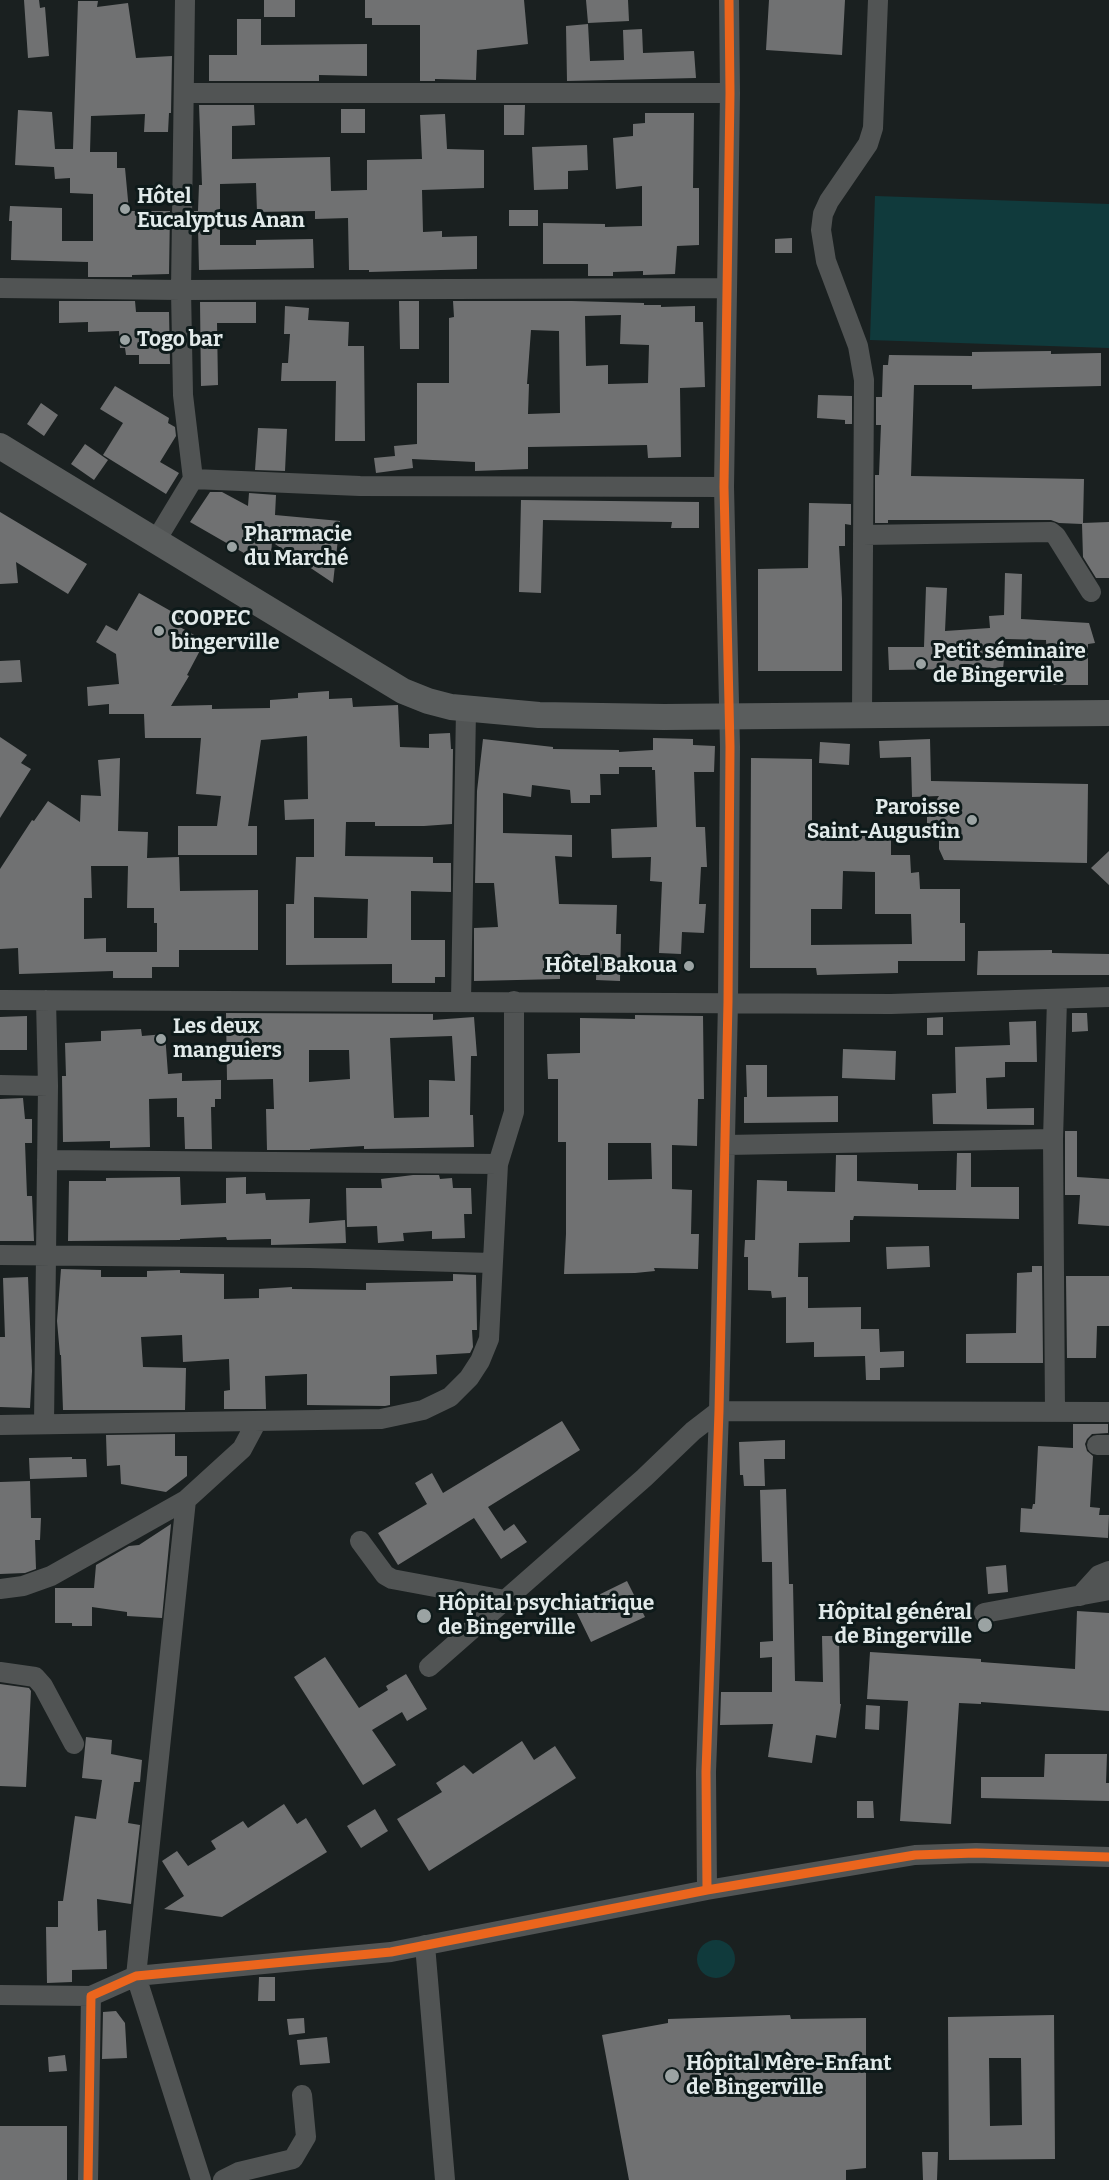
<!DOCTYPE html>
<meta charset="utf-8">
<style>
body{margin:0}
canvas{display:block;background:#1a2020}
</style>
<canvas width="1109" height="2180"></canvas>
<script>
const ctx = document.querySelector('canvas').getContext('2d');
ctx.lineJoin = 'round';
function fillPath(path, color) { ctx.fillStyle = color; ctx.fill(path, 'evenodd'); }
const shape = rows => new Path2D(rows.map(r => 'M' + r).join(''));
function strokePath(path, color, width, dash) { ctx.strokeStyle = color; ctx.lineWidth = width; ctx.lineCap = dash ? 'butt' : 'round'; ctx.setLineDash(dash || []); ctx.stroke(path); }
function write(font, color, halo, rows, align = 'center') {
  ctx.font = font + ' Bitter,serif'; ctx.lineWidth = 6; ctx.setLineDash([]); ctx.textBaseline = 'middle'; ctx.strokeStyle = halo; ctx.fillStyle = color; for (const [text, x, y, turn = 0] of rows) {
    ctx.save(); ctx.translate(x, y); ctx.rotate((+turn || 0) * Math.PI / 180); ctx.textAlign = isNaN(turn) ? turn : align; if (halo) ctx.strokeText(text, 0, 0); ctx.fillText(text, 0, 0); ctx.restore();
  }
}
fillPath(shape([
 [875,196,1109,204,1109,348,870,340],
 '697 1959a19 19 0 1 1 38 0a19 19 0 1 1-38 0Z'
]), '#103a3c');
fillPath(shape([
 [24,0,39,0,40,8,45,7,49,56,28,58],
 [264,0,295,0,295,17,264,17],
 [365,0,524,0,528,44,477,50,476,80,435,79,435,81,420,81,420,25,372,25,372,18,365,18],
 [586,0,628,0,629,21,588,23],
 [769,0,845,0,842,55,766,50],
 [78,1,98,1,97,7,128,3,136,58,172,56,171,113,169,113,168,132,144,132,145,114,91,116,90,152,117,152,117,168,125,168,129,211,170,211,169,274,132,275,132,277,88,277,88,262,11,260,12,221,9,221,10,206,62,208,62,241,93,241,93,194,70,193,70,178,55,179,54,167,15,165,18,110,52,112,55,149,73,149],
 [237,19,261,19,261,45,367,44,367,76,319,75,319,81,209,81,209,55,237,55],
 [588,24,590,61,624,60,623,30,642,29,643,53,694,51,696,78,567,81,566,26],
 [199,105,254,105,255,125,232,126,232,159,330,157,331,191,367,190,367,160,422,159,420,115,445,114,447,149,484,150,484,188,422,190,423,232,442,231,442,237,477,236,477,269,369,272,369,270,349,270,348,218,315,219,315,211,257,212,256,183,220,184,220,245,256,245,256,240,313,239,314,268,199,270,198,228,194,228,194,211,198,211,199,185,202,185],
 [504,105,525,105,524,135,504,135],
 [341,109,365,109,365,133,341,133],
 [645,113,694,113,693,188,699,188,699,245,677,246,675,274,643,275,643,271,613,272,613,276,588,276,588,264,543,264,543,223,605,224,605,227,642,226,642,186,616,189,613,138,633,136,633,124,645,123],
 [587,145,588,170,568,171,568,189,534,190,532,147],
 [509,210,538,210,538,226,509,226],
 [792,238,792,253,775,253,775,239],
 [59,301,135,301,136,312,169,312,170,364,139,364,139,355,126,355,125,348,120,348,119,331,88,332,88,322,59,323],
 [399,301,419,301,419,349,400,349],
 [453,301,572,301,644,303,644,305,661,305,661,307,695,306,695,322,703,322,705,387,680,388,681,457,648,458,647,445,528,447,528,469,475,471,475,462,412,459,413,468,376,473,374,458,395,456,394,446,417,444,417,383,449,383,449,318,454,317],
 [621,315,620,344,649,345,648,383,608,384,608,365,586,366,585,316],
 [531,330,559,331,560,413,528,414,529,384,527,384],
 [200,302,256,302,256,323,217,323,218,385,201,386],
 [285,306,309,308,308,320,349,322,348,346,364,346,365,441,335,441,336,381,281,381,282,363,288,363,290,334,284,334],
 [1051,351,1051,354,1101,353,1101,386,972,389,972,385,914,385,911,476,1084,479,1083,523,1109,522,1109,578,1096,578,1083,557,1082,524,1059,523,1051,520,888,520,888,523,875,523,875,475,879,475,881,425,876,425,876,397,882,397,883,365,888,365,889,355,972,356,972,352],
 [115,386,169,418,168,423,175,427,176,436,160,462,179,473,166,494,103,455,123,423,100,409],
 [818,395,852,396,852,424,845,424,845,420,817,418],
 [41,403,58,415,44,436,27,424],
 [258,428,287,429,285,471,255,470],
 [85,444,108,460,94,480,71,464],
 [210,492,222,492,248,506,249,493,276,495,275,515,340,521,333,583,272,542,270,568,190,522],
 [521,500,699,502,699,528,671,528,672,522,543,520,541,593,519,592],
 [809,503,851,504,851,525,845,524,845,546,839,546,842,599,842,671,758,671,758,569,808,568],
 [0,512,87,564,68,594,16,562,18,583,0,584],
 [1005,573,1022,574,1021,619,1089,623,1095,643,1088,644,1088,685,1052,685,1052,655,1047,655,1046,640,1006,639,1003,669,960,665,960,669,889,670,888,647,924,647,926,587,947,588,945,631,990,628,989,616,1004,615],
 [139,593,183,618,178,626,205,641,187,675,189,676,171,706,212,705,212,709,270,708,270,700,298,698,298,693,329,691,329,699,352,698,353,707,398,705,400,747,429,748,429,734,450,733,451,749,453,749,452,824,424,826,375,826,375,822,346,822,345,856,433,857,433,863,451,863,451,892,411,891,411,940,445,940,445,977,435,977,435,983,392,983,392,964,286,965,286,904,294,904,296,857,314,857,314,819,285,820,284,800,308,799,307,736,261,740,248,826,257,826,257,855,178,855,178,826,217,826,221,796,196,794,201,738,145,738,144,714,109,714,109,704,88,706,87,687,119,684,116,654,96,642,106,625,117,631],
 [314,897,368,899,367,938,314,938],
 [20,660,22,682,0,683,0,661],
 [0,737,27,755,21,763,31,769,0,818],
 [653,738,693,739,693,745,715,746,714,772,694,772,696,827,705,827,707,867,701,867,699,904,706,904,704,933,682,932,681,954,659,953,662,882,650,881,651,857,612,858,611,829,657,827,655,770,652,770,652,767,619,767,619,774,600,774,601,795,590,795,590,803,571,803,570,790,532,785,531,797,503,793,503,833,572,835,572,857,555,856,559,904,617,905,616,934,621,934,620,981,596,980,597,955,560,955,560,979,474,981,474,928,498,927,494,883,475,883,477,791,483,739,553,747,553,749,619,750,619,752,653,750],
 [930,739,931,781,1088,784,1087,863,944,860,939,849,939,839,932,834,927,825,927,815,939,796,912,797,911,757,880,758,879,741],
 [820,742,850,744,849,765,819,763],
 [120,758,118,831,148,832,147,858,179,857,180,891,258,890,258,950,179,950,179,967,152,967,152,978,113,978,113,971,19,974,18,948,0,949,0,869,32,820,34,821,48,801,80,822,81,795,101,796,98,760],
 [91,866,128,866,127,908,154,908,154,923,157,923,157,952,106,952,106,938,84,939,84,898,92,898],
 [751,758,812,759,812,831,891,832,891,855,910,855,911,873,919,872,920,889,960,889,960,923,965,923,965,961,898,961,898,973,817,975,816,968,750,968],
 [843,871,875,872,875,914,911,914,912,944,811,945,811,909,842,909],
 [1109,851,1109,885,1091,868],
 [1052,950,1052,953,1109,954,1109,975,977,975,978,951],
 [226,1013,433,1014,433,1020,474,1017,477,1056,471,1056,470,1115,473,1115,474,1147,364,1149,364,1146,310,1149,310,1150,267,1150,266,1109,274,1109,273,1079,227,1080],
 [452,1036,455,1081,429,1080,429,1117,394,1118,390,1038],
 [309,1050,349,1050,350,1079,309,1082],
 [1072,1013,1087,1013,1088,1031,1072,1032],
 [635,1015,703,1016,704,1099,698,1099,697,1146,672,1145,672,1189,692,1190,691,1234,699,1234,698,1269,654,1268,655,1271,635,1273,564,1274,566,1234,566,1142,558,1142,558,1079,548,1079,547,1054,580,1053,580,1018,635,1019],
 [608,1143,651,1143,652,1179,608,1180],
 [27,1016,27,1050,0,1050,0,1017],
 [943,1017,943,1035,927,1035,927,1018],
 [1036,1021,1037,1062,1005,1062,1005,1077,986,1078,987,1109,1034,1108,1034,1125,933,1124,932,1094,956,1093,955,1047,1010,1045,1009,1022],
 [141,1029,142,1036,165,1034,168,1074,182,1073,182,1081,221,1080,221,1099,215,1099,215,1107,211,1107,212,1149,185,1149,184,1117,177,1117,177,1098,149,1099,150,1147,110,1148,110,1141,63,1142,62,1076,66,1076,65,1043,101,1041,101,1031],
 [843,1049,896,1051,895,1080,842,1078],
 [746,1065,767,1065,767,1097,838,1096,838,1122,744,1123,744,1097,747,1097],
 [23,1098,25,1119,32,1119,32,1143,25,1143,27,1196,32,1196,34,1241,0,1241,0,1099],
 [1065,1131,1077,1131,1077,1177,1109,1179,1109,1226,1078,1224,1080,1195,1065,1195],
 [957,1153,971,1153,971,1187,1019,1187,1019,1219,854,1216,853,1220,850,1220,850,1242,799,1243,798,1277,808,1277,808,1308,861,1307,861,1329,879,1329,880,1352,904,1351,904,1367,880,1368,880,1380,866,1380,865,1356,814,1357,814,1342,786,1343,786,1297,772,1298,771,1291,748,1290,748,1257,744,1257,745,1240,755,1240,757,1180,787,1181,787,1191,835,1192,836,1155,857,1155,857,1181,918,1184,918,1190,956,1190],
 [413,1175,439,1175,440,1179,452,1178,453,1188,471,1188,472,1214,464,1214,465,1238,432,1239,432,1231,403,1233,404,1241,378,1243,377,1226,347,1227,346,1188,382,1188,381,1179],
 [180,1177,181,1205,226,1203,226,1178,246,1177,246,1194,265,1193,266,1200,310,1199,309,1223,345,1220,346,1243,271,1245,271,1239,227,1240,226,1237,180,1239,180,1240,68,1241,69,1181,106,1181,106,1178],
 [929,1246,930,1267,887,1269,886,1247],
 [1032,1266,1042,1266,1043,1363,966,1363,966,1334,1016,1333,1017,1273,1032,1272],
 [61,1269,101,1270,101,1277,147,1277,147,1271,180,1270,180,1273,224,1274,224,1299,259,1298,259,1289,292,1287,292,1289,366,1290,366,1283,453,1281,453,1274,476,1275,477,1330,472,1330,473,1347,470,1353,436,1355,437,1374,390,1376,390,1405,385,1406,307,1405,307,1374,265,1376,266,1409,224,1409,224,1391,230,1390,229,1359,183,1362,182,1335,141,1337,143,1367,186,1368,185,1410,63,1410,61,1355,60,1355,57,1321],
 [1066,1276,1109,1276,1109,1326,1097,1326,1096,1358,1067,1358],
 [28,1277,32,1371,30,1408,0,1407,0,1337,5,1337,3,1278],
 [562,1421,580,1450,488,1507,504,1531,514,1524,527,1542,501,1559,474,1518,398,1565,378,1533,427,1504,415,1483,432,1473,443,1493],
 [1073,1424,1108,1424,1108,1433,1092,1434,1087,1439,1085,1444,1087,1451,1093,1456,1090,1507,1100,1508,1099,1515,1109,1515,1108,1538,1020,1532,1021,1508,1032,1509,1033,1504,1035,1504,1038,1446,1073,1448],
 [175,1434,175,1456,187,1456,187,1476,166,1492,121,1484,120,1465,107,1466,106,1435],
 [785,1440,785,1459,764,1459,765,1486,744,1486,743,1475,740,1475,739,1442],
 [72,1457,72,1459,86,1459,87,1477,30,1479,29,1458],
 [30,1481,31,1518,41,1518,40,1540,35,1540,36,1569,25,1573,0,1574,0,1482],
 [786,1489,789,1584,793,1584,795,1681,823,1682,822,1636,839,1636,840,1704,841,1704,836,1738,816,1735,812,1763,768,1757,773,1724,720,1725,721,1692,772,1692,772,1657,760,1658,760,1642,773,1641,772,1562,762,1562,760,1490],
 [171,1524,162,1618,127,1616,127,1612,92,1607,92,1626,72,1626,72,1623,55,1623,55,1588,94,1588,96,1565,129,1546,139,1545],
 [1006,1565,1008,1592,988,1594,986,1567],
 [627,1581,645,1617,591,1642,574,1607],
 [1077,1611,1109,1613,1109,1711,981,1702,981,1704,959,1703,951,1824,900,1821,908,1701,867,1699,870,1652,981,1659,981,1662,1075,1669],
 [325,1657,359,1708,388,1690,386,1686,406,1674,427,1709,407,1721,402,1712,372,1730,396,1765,363,1785,294,1677],
 [0,1684,29,1688,31,1691,26,1787,0,1786],
 [866,1705,880,1706,879,1730,865,1729],
 [86,1737,112,1740,111,1754,142,1760,140,1782,134,1782,128,1823,140,1825,131,1904,97,1899,98,1931,106,1930,107,1969,72,1970,72,1982,47,1983,46,1927,58,1927,58,1901,63,1901,75,1816,96,1819,102,1780,82,1778],
 [522,1741,534,1760,555,1746,576,1778,429,1871,397,1819,442,1792,436,1783,464,1765,473,1774],
 [1045,1754,1107,1754,1106,1783,1109,1783,1109,1801,981,1798,981,1777,1044,1777],
 [857,1801,873,1801,874,1818,857,1818],
 [284,1804,297,1824,306,1818,327,1852,222,1917,164,1909,184,1896,162,1861,177,1851,188,1866,216,1849,211,1841,243,1821,248,1828],
 [375,1809,388,1831,361,1848,347,1826],
 [259,1977,275,1977,275,2001,258,2001],
 [116,2011,125,2023,127,2058,102,2059,103,2012],
 [790,2015,791,2019,866,2018,866,2168,846,2170,846,2180,629,2180,602,2035,668,2023,668,2019],
 [1054,2015,1055,2159,949,2160,948,2017],
 [989,2058,1021,2058,1022,2125,990,2126],
 [304,2018,305,2033,289,2035,287,2019],
 [327,2037,330,2063,300,2065,297,2040],
 [65,2055,67,2071,49,2072,48,2057],
 [0,2126,67,2126,67,2180,0,2180],
 [922,2152,938,2152,937,2180,923,2180]
]), '#707172');
strokePath(shape([
 [184,93,730,93],
 [0,288,181,290,727,288],
 [193,479,360,486,724,487],
 [863,535,1051,532,1056,536,1091,592],
 [155,542,193,479,183,395,181,290,185,0],
 [862,715,864,380,858,346,826,261,821,230,823,214,829,201,868,144,873,128,878,0],
 [0,1000,891,1004,1109,997],
 [461,1001,466,710],
 [0,1085,48,1086],
 [726,1145,1053,1139],
 [47,1160,498,1164],
 [0,1255,310,1258,492,1263],
 [1055,1412,1053,1139,1057,999],
 [44,1424,48,1086,46,1000],
 [0,1425,381,1419,423,1410,450,1397,469,1378,480,1361,489,1339,498,1164,514,1112,514,1001],
 [1097,1445,1109,1445],
 [360,1541,385,1575,392,1579,505,1600],
 [0,1589,23,1586,51,1576,186,1500],
 [1080,1596,1099,1575,1109,1571],
 [984,1613,1109,1590],
 [429,1667,644,1478,693,1431,719,1411,1109,1412],
 [0,1672,35,1677,43,1686,74,1744],
 [707,1890,706,1772,719,1411,728,1002,730,747,724,487,730,93,729,0],
 [425,1945,445,2180],
 [0,1995,91,1996],
 [88,2180,91,1996,136,1976,391,1952,707,1890,915,1855,976,1853,1109,1857],
 [201,2180,136,1976,186,1500,242,1449,257,1421],
 [223,2180,239,2172,293,2159,306,2137,302,2095]
]), '#515454', 20);
strokePath(shape([
 [0,446,403,691,428,701,451,707,539,715,664,717,1109,713]
]), '#5a5d5d', 26);
strokePath(shape([
 [707,1890,706,1772,719,1411,728,1002,730,747,724,487,730,93,729,0],
 [88,2180,91,1996,136,1976,391,1952,707,1890,915,1855,976,1853,1109,1857]
]), '#eb651d', 9);
for (const [x, y, r, color] of [
 [125,209,6,"#9ba3a3"],
 [125,340,6,"#9ba3a3"],
 [232,547,6,"#9ba3a3"],
 [159,631,6,"#9ba3a3"],
 [921,664,6,"#9ba3a3"],
 [972,820,6,"#9ba3a3"],
 [689,966,6,"#9ba3a3"],
 [161,1039,6,"#9ba3a3"],
 [424,1616,8,"#9ba3a3"],
 [985,1625,8,"#9ba3a3"],
 [672,2076,8,"#9ba3a3"]
]) { const dot = new Path2D(); dot.arc(x, y, r, 0, 2 * Math.PI); ctx.fillStyle = color; ctx.fill(dot); strokePath(dot, '#0e1a1a', 2); }
write('bold 21px', '#e1e9e9', '#0e1a1a', [
 ["Hôtel",137,197],
 ["Eucalyptus Anan",137,221],
 ["Togo bar",137,340],
 ["Pharmacie",244,535],
 ["du Marché",244,559],
 ["CO0PEC",171,619],
 ["bingerville",171,643],
 ["Petit séminaire",933,652],
 ["de Bingervile",933,676],
 ["Paroisse",960,808,"right"],
 ["Saint-Augustin",960,832,"right"],
 ["Hôtel Bakoua",677,966,"right"],
 ["Les deux",173,1027],
 ["manguiers",173,1051],
 ["Hôpital psychiatrique",438,1604],
 ["de Bingerville",438,1628],
 ["Hôpital général",972,1613,"right"],
 ["de Bingerville",972,1637,"right"],
 ["Hôpital Mère-Enfant",686,2064],
 ["de Bingerville",686,2088]
], 'left');
</script>
